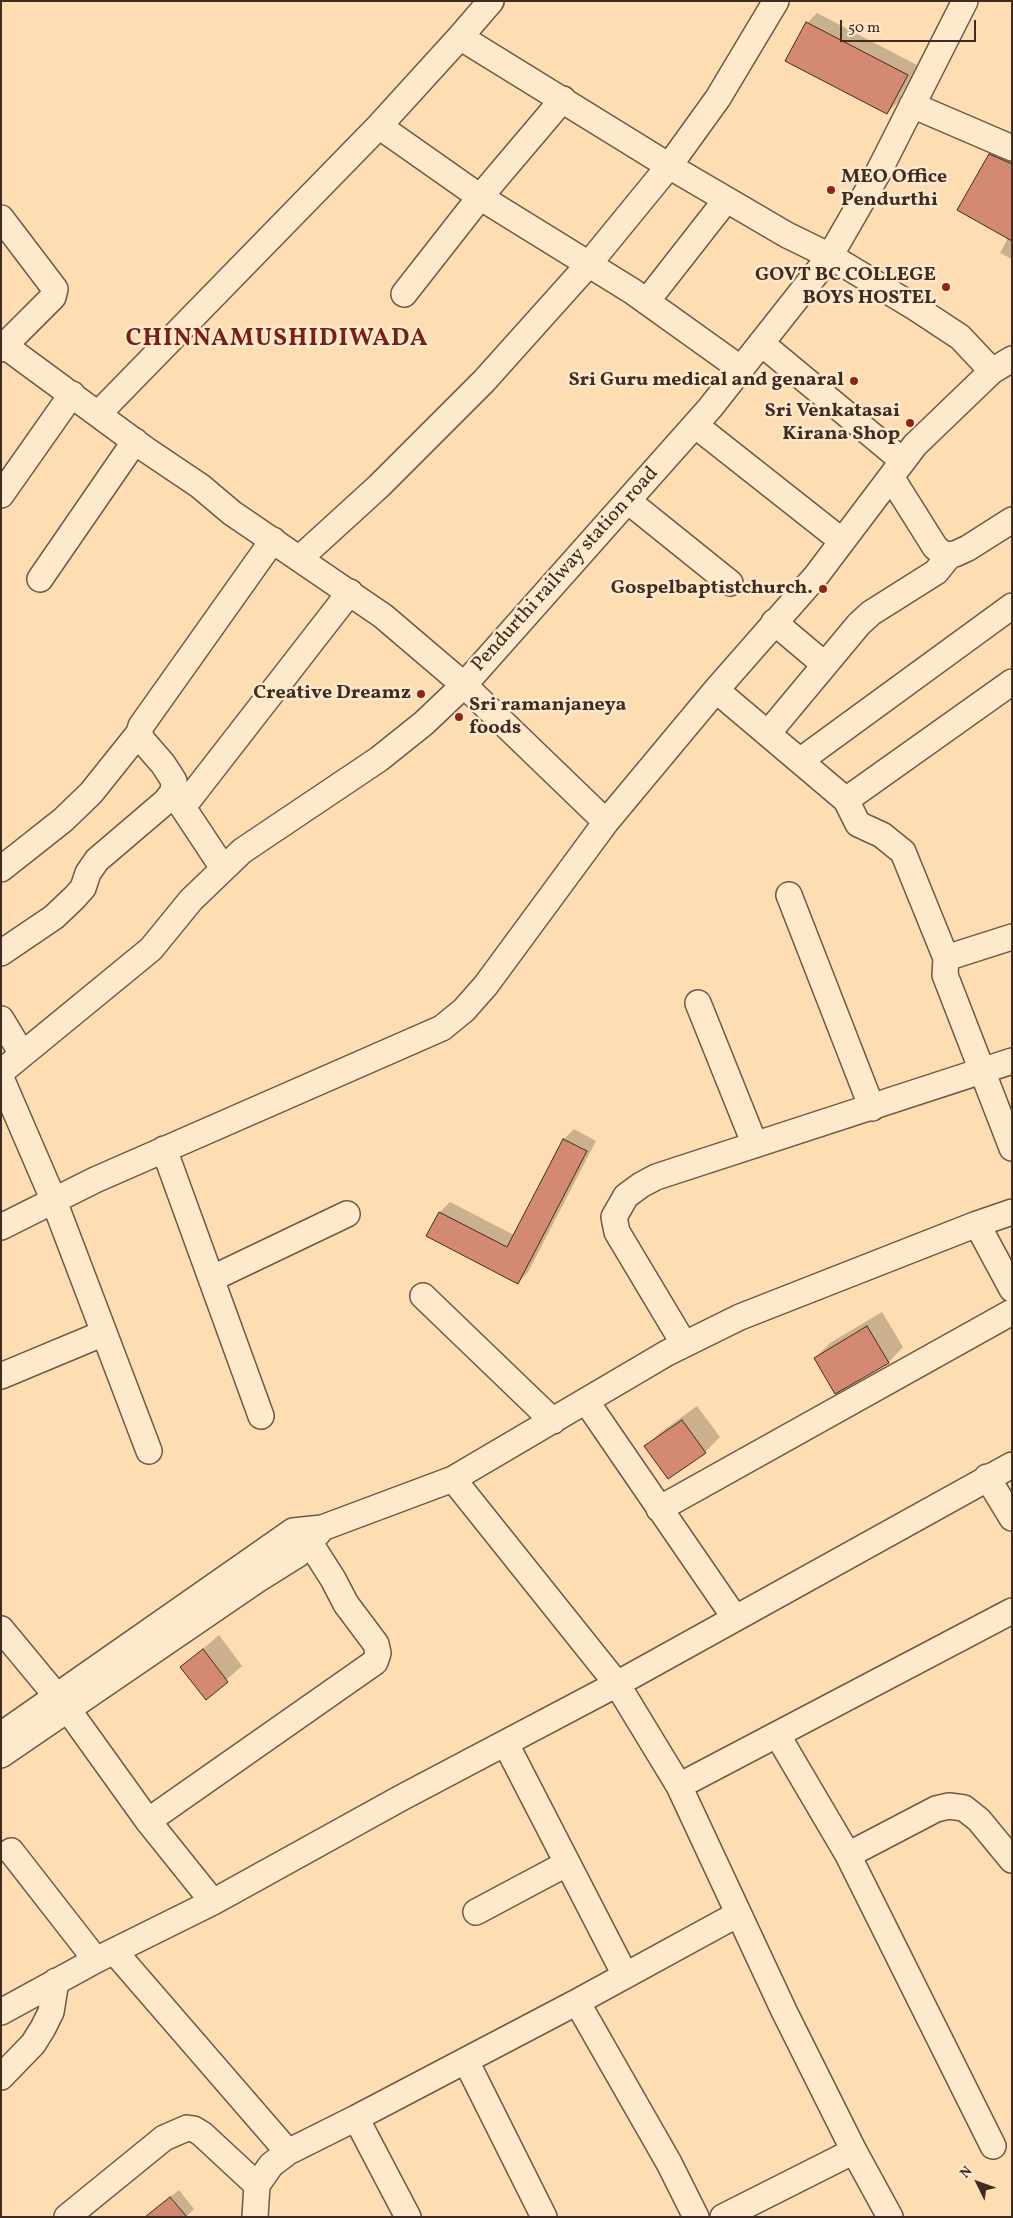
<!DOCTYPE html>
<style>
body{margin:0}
#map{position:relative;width:1013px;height:2218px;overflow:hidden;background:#fdddb1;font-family:Vollkorn,serif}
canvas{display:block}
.frame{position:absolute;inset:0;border:2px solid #3e2c23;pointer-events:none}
.north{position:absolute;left:953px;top:2158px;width:50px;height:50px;-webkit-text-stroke:4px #fee9cc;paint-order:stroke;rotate:312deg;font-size:14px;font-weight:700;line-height:20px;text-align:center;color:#3e2c23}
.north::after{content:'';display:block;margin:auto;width:18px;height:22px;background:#3e2c23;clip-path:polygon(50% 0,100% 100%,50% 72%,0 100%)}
.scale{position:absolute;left:840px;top:20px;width:136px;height:22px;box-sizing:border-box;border:2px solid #3e2c23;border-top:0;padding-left:6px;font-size:15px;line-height:18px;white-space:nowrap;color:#3e2c23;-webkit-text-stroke:4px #fee9cc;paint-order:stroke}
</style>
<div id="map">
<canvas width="1013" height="2218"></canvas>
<div class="frame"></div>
<div class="north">N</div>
<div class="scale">50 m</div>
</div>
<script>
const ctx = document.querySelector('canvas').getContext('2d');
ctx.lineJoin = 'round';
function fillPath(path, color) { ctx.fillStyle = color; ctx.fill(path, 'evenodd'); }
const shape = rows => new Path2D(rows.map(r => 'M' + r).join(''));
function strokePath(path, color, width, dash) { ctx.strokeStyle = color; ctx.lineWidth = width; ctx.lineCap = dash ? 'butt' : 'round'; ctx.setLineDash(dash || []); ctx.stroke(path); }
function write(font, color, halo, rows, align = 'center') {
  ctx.font = font + ' Vollkorn,serif'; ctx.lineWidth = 5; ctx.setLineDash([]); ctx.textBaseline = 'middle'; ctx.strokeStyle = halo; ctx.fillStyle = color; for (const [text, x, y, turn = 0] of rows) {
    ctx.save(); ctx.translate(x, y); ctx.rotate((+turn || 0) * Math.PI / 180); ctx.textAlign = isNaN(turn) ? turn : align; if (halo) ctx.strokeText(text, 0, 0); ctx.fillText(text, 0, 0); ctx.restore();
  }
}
fillPath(shape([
 [817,13,917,65,897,103,887,113,807,23],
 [992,152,1012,162,1012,259,1000,253,1008,238,990,155],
 [574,1129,596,1141,528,1272,518,1283,440,1212,450,1202,514,1235,564,1139],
 [882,1312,903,1347,889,1362,836,1393,815,1358,830,1343],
 [697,1406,720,1437,705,1452,646,1446,661,1432],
 [219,1635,242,1666,206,1698,182,1667],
 [179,2190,194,2209,186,2217,145,2217]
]), '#0003');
const building = shape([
 [806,22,908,75,887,114,785,61,806,22],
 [989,154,1012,164,1012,241,957,210,989,154],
 [563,1139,587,1151,518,1284,426,1236,439,1212,507,1247,563,1139],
 [867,1326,889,1363,835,1394,814,1358,867,1326],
 [682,1420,706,1453,668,1479,644,1446,682,1420],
 [203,1649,228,1682,206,1700,180,1667,203,1649],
 [170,2197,187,2217,145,2217,170,2197]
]);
fillPath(building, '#d48972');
strokePath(building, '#3e2c23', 1);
const minor = shape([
 [460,37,491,1],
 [912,105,1012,148],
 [1,218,55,289,53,297,1,349],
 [404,294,480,197,563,99],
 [647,301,726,200],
 [1,343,145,449,200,486,232,513,383,616,464,685,606,822],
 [761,343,903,461],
 [741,369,632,291,480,197,379,126,460,37,669,166,787,235,830,256,916,308,960,337,992,371],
 [98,414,379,126],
 [695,425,842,541],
 [891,477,935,547,944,555,955,554,968,548,1012,520],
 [1,495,72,394],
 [628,501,730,583],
 [300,558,379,486,484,381,588,265,669,166,718,98,776,1],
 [40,579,135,441],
 [774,622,825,665],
 [716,690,846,800,858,824,882,835,903,852,946,958,945,975,1012,1148],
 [769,732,859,624,871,613,936,572,949,556],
 [801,760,1012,606],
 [174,794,223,868],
 [846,800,1012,682],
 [183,807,350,592],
 [1,869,63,820,91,793,139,733],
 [789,895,872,1108],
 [1,953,54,917,74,898,83,888,88,873,97,860,165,802,173,792,174,781,163,764,143,741,139,733,141,726,273,540],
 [946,958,1012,937],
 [698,1003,755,1145],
 [1,1019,22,1054],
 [1,1072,151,949,191,900,242,851,379,759,424,723,464,685,710,408,830,256,879,171,965,1],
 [1,1078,54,1201,149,1451],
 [164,1149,261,1416],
 [977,1224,1012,1289],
 [1,1227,95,1180,442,1028,464,1010,486,985,606,822,716,690,816,576,915,445,992,371,1012,359],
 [213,1278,347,1214],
 [423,1296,553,1421],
 [684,1344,617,1232,614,1217,626,1196,641,1185,656,1177,1012,1061],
 [1,1376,104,1333],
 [586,1401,735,1618],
 [987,1477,1012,1518],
 [453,1479,617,1684,679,1786,1012,1611],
 [659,1509,1012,1312],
 [1,1629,69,1711,148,1821,213,1902],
 [1,1735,293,1531,322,1528,453,1479,667,1353,740,1317,977,1224,1012,1212],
 [778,1736,848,1855,993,2146],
 [506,1744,625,1975],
 [1,1755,257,1580,297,1555,319,1532],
 [679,1786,784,2011,854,2151,723,2217],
 [148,1821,375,1662,378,1653,376,1644,346,1604,333,1579,310,1543],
 [848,1855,936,1809,949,1806,964,1808,979,1820,1012,1860],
 [476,1912,566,1864],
 [114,1951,288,2152],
 [96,1960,213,1902,401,1798,617,1684,1012,1465],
 [577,2002,669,2163,696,2217],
 [1,2012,96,1960,11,1851],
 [466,2061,544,2217],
 [1,2077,33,2044,43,2028,51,2012,56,1981],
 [854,2151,890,2217],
 [67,2217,164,2138,187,2128,194,2129,202,2134,257,2185],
 [255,2217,257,2185,271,2165,288,2152,356,2118],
 [408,2217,356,2118,577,2002,738,1914]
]);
strokePath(minor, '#6e5846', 28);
strokePath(minor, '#fee9cc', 25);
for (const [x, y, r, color] of [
 [831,190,5,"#8f2418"],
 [946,287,5,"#8f2418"],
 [854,381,5,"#8f2418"],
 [910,423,5,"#8f2418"],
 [823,589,5,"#8f2418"],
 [421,694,5,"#8f2418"],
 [459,717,5,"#8f2418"]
]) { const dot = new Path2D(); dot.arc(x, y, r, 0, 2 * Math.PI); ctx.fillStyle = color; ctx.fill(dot); strokePath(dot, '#fee9cc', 2); }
write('bold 20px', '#3e2c23', '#fee9cc', [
 ["MEO Office",841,178,"left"],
 ["Pendurthi",841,201,"left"],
 ["GOVT BC COLLEGE",936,276],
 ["BOYS HOSTEL",936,299],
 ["Sri Guru medical and genaral",844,381],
 ["Sri Venkatasai",900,412],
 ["Kirana Shop",900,435],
 ["Gospelbaptistchurch.",813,589],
 ["Creative Dreamz",411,694],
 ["Sri ramanjaneya",469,706,"left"],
 ["foods",469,729,"left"]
], 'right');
write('20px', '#3e2c23', '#fee9cc', [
 ["Pendurthi railway station road",566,570,-48]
]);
ctx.letterSpacing = '1px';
write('bold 25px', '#7a1f14', '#fee9cc', [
 ["CHINNAMUSHIDIWADA",277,340]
]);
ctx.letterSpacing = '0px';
</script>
